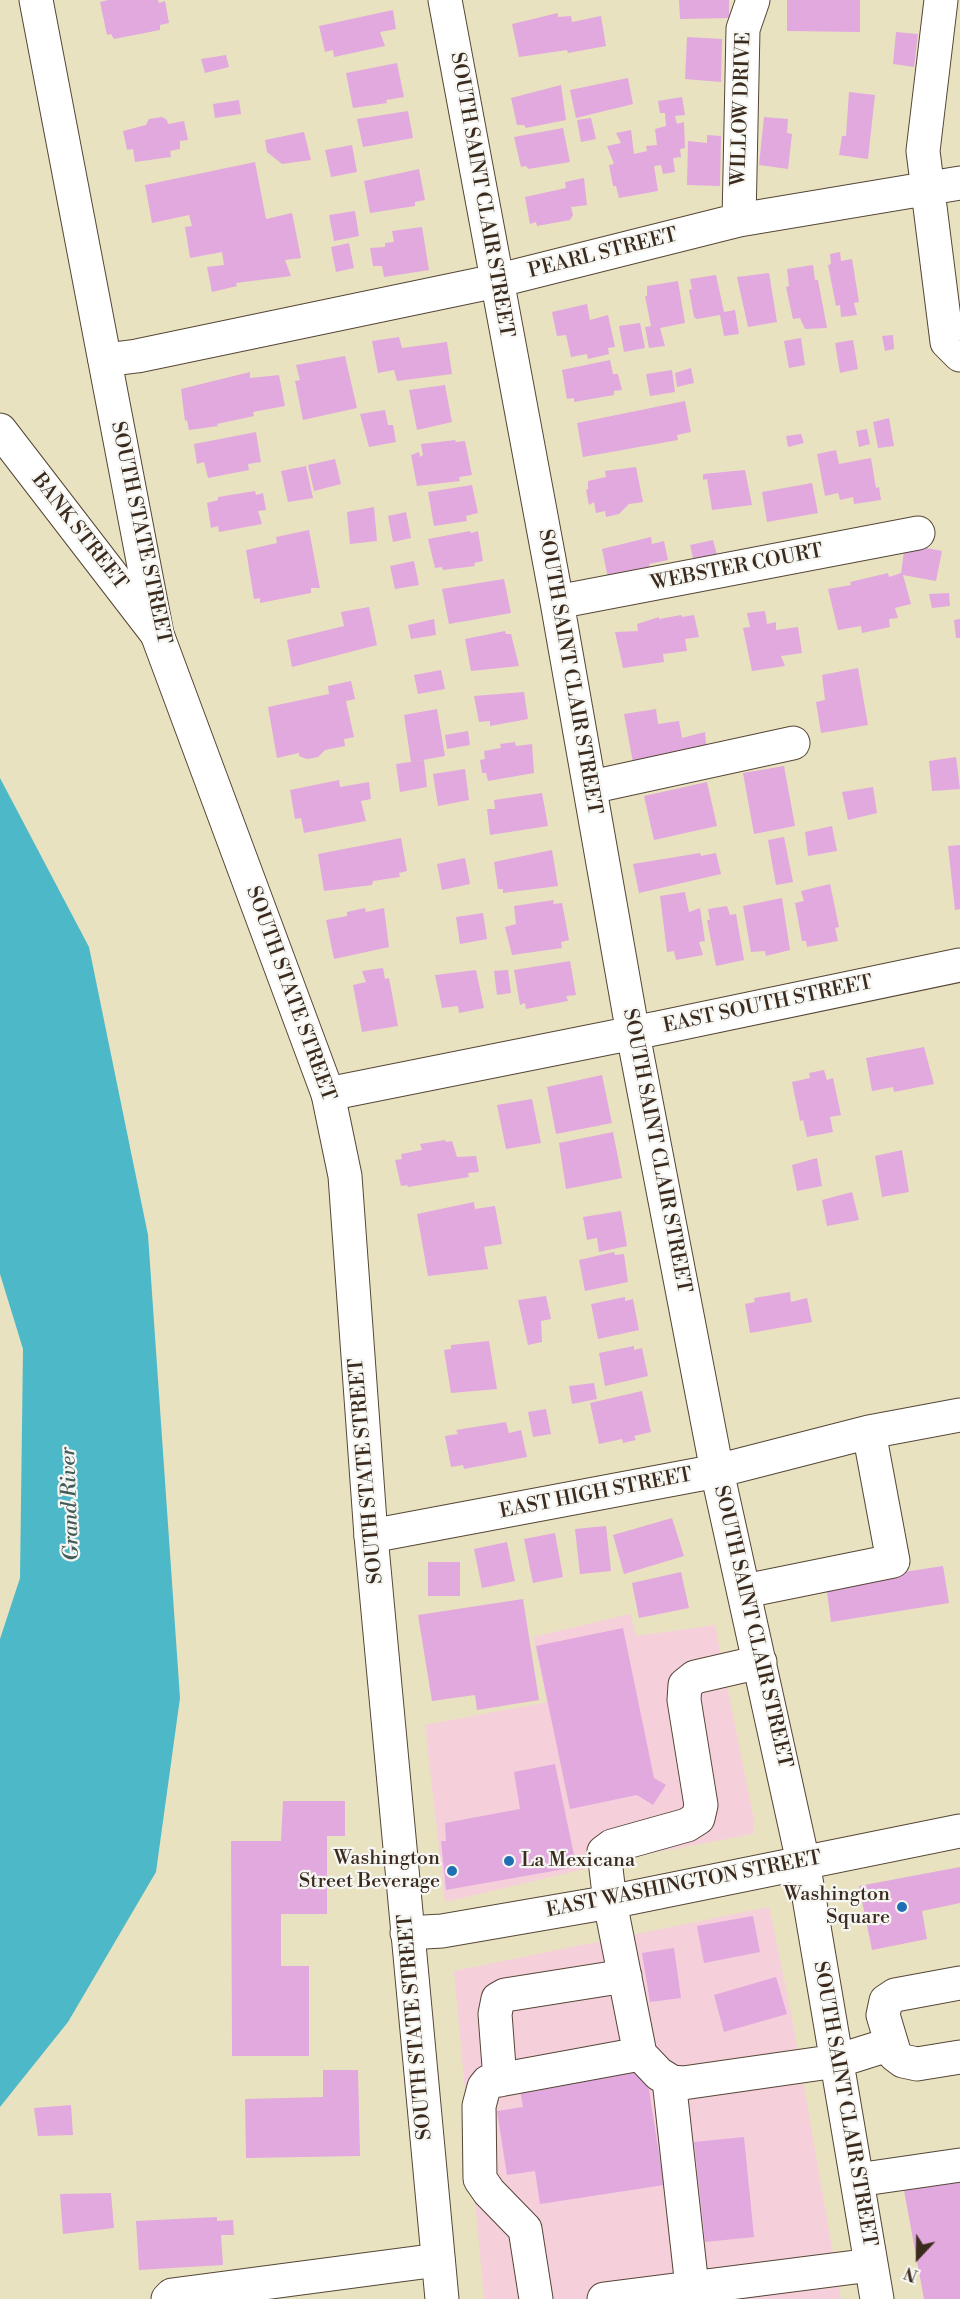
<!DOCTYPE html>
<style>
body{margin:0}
#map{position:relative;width:960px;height:2299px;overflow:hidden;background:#e9e2c0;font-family:"Libre Bodoni",serif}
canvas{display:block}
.north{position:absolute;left:888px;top:2227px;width:60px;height:60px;-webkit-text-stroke:4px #f6f6f2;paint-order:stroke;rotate:202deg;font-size:16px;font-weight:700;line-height:24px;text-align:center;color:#3b2a1e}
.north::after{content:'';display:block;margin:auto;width:21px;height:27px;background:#3b2a1e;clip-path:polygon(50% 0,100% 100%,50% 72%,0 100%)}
</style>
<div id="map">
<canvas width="960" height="2299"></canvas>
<div class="north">N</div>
</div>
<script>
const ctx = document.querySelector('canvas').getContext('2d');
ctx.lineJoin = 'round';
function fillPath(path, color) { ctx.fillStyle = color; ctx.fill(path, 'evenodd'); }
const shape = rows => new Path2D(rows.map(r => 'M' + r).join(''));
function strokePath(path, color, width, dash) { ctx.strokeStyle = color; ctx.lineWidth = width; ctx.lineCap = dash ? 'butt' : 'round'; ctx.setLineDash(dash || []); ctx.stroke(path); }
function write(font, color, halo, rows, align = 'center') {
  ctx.font = font + ' "Libre Bodoni",serif'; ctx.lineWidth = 4.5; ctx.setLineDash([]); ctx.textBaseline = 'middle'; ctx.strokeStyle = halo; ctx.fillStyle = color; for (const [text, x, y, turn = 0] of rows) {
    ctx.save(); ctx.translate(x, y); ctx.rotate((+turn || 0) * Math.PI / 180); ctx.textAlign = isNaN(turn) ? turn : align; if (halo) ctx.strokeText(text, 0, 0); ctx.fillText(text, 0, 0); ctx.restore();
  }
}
fillPath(shape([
 [630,1614,636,1636,715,1625,754,1820,753,1834,652,1853,445,1902,425,1725,547,1702,533,1637],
 [769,1907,791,2012,841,2299,484,2299,454,1971]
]), '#f5cfda');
fillPath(shape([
 [0,778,89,947,148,1235,180,1698,156,1872,68,2022,0,2107,0,1639,20,1578,23,1349,0,1274]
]), '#4db9c8');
fillPath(shape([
 [108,0,158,0,159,3,165,1,169,23,160,25,160,30,114,39,111,34,107,35,100,2],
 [679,0,729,0,729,18,680,19],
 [787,0,860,0,860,32,787,31],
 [393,10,396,29,380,32,385,46,334,57,333,50,325,52,319,26],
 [558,13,558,17,571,16,572,22,601,16,606,46,568,53,567,50,519,57,512,24],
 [896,32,918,34,914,67,893,64],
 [687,37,722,39,721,82,685,79],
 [226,55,229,67,205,73,201,59],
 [397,63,404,97,386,100,387,103,353,108,346,73],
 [628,78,633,104,576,118,570,90],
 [561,85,566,120,526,128,524,125,517,125,511,98],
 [849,92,875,95,868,159,839,155,842,136,846,136],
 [682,97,685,115,675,116,677,124,684,122,685,148,680,149,681,157,673,158,675,172,663,174,661,165,654,166,658,191,619,198,616,186,613,186,609,165,614,164,607,146,621,143,616,133,631,130,634,154,647,151,646,146,657,145,655,129,666,126,665,113,660,113,658,101],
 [239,100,241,114,215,118,213,104],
 [408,111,413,138,363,147,357,119],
 [162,117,167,120,168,124,184,121,188,140,180,141,180,149,170,151,171,157,135,162,133,149,127,150,123,131,146,125,149,119],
 [764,117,788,119,787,133,792,134,788,169,759,165],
 [591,118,596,139,581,142,577,120],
 [563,128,570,162,528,169,526,166,521,167,514,137],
 [304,132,311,160,282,164,267,152,265,140],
 [707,135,721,136,720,186,687,185,688,141,707,143],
 [352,145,357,172,331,177,325,150],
 [255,162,266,219,292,213,301,258,285,260,291,276,236,283,237,286,212,292,207,267,224,265,222,252,190,258,185,227,192,226,189,215,152,223,145,185],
 [419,169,425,200,415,202,415,206,370,213,364,181],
 [584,178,587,205,571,207,573,215,570,220,537,226,536,222,530,224,525,197,566,188,565,182],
 [355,211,359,236,334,241,329,215],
 [422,227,429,270,384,277,382,266,373,266,370,248,385,247,385,243,394,242,392,231],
 [349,243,354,268,336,272,331,247],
 [840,252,841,261,852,259,859,302,854,303,857,315,841,317,840,305,836,306,828,265,831,264,830,254],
 [813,265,815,280,818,280,827,328,805,329,800,318,793,319,786,287,789,286,787,269],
 [769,273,777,322,748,327,737,277],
 [716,275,724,312,735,310,739,334,724,336,720,315,697,319,694,317,689,290,692,289,690,279],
 [678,281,685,323,660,328,665,346,649,348,645,327,651,326,645,296,647,296,647,286],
 [587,304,590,320,608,315,615,347,608,348,609,354,588,359,587,354,571,357,566,335,557,336,552,312],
 [640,323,645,348,624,352,619,326],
 [893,335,894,349,885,351,882,336],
 [399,337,402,348,447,342,452,374,397,381,394,370,378,373,372,341],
 [801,338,805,365,789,368,784,341],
 [853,340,858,369,840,373,835,343],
 [345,356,357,408,303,420,295,381,300,380,296,365],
 [610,360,613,374,618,374,622,390,614,391,614,395,574,402,574,398,567,399,562,370],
 [691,368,694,383,677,387,675,373],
 [672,370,675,392,650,396,646,374],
 [250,372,250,378,279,375,285,406,253,412,254,416,217,424,218,426,189,430,187,420,185,421,181,389],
 [445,385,452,422,417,430,409,390],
 [685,401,691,432,677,435,678,440,583,457,577,423],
 [385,410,388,425,393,425,396,442,369,447,360,414],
 [889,418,894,446,878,448,873,422],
 [867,429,870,444,859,447,856,431],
 [256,432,261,462,248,464,249,470,208,478,204,462,197,464,194,444],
 [801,434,804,443,788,447,786,436],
 [455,440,456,442,465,441,472,475,459,477,460,481,417,486,411,455,419,452,420,457,423,455,421,444],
 [836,450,839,464,871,458,876,488,879,487,881,500,854,504,853,497,840,500,838,493,825,496,817,454],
 [335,459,341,484,314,491,308,465],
 [306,466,313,498,288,502,281,471],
 [636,467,643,502,629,504,619,514,606,517,605,511,596,513,594,502,589,505,586,490,588,489,588,481,606,477,605,471],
 [745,470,752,505,712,510,707,479,703,480,703,474],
 [812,483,818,513,767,522,762,492],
 [472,485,478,513,466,516,467,521,434,526,428,492],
 [255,491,256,495,263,493,266,510,258,511,262,524,219,532,218,526,211,528,207,503,218,500,218,497],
 [374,507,377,541,350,544,347,512],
 [406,512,411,538,393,542,388,516],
 [309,530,320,588,311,588,311,593,260,603,260,598,254,599,246,550,277,543,276,537],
 [470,531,471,533,478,531,483,561,474,563,475,566,443,570,442,567,435,568,428,539],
 [651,537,652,544,664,541,668,560,649,564,650,569,608,578,602,549],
 [713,540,720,566,696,571,690,545],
 [905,544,942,551,936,581,903,575,911,604,895,608,898,618,889,619,890,627,862,633,861,626,838,630,828,589,851,585,850,582,888,573,889,577,901,573],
 [414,561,419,585,395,589,390,566],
 [504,579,511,613,449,624,442,589],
 [949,593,950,606,932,608,929,594],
 [369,607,377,645,292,667,287,640,344,626,341,612],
 [765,611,767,624,776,622,776,630,798,627,802,653,781,656,785,666,752,671,743,628,750,627,747,613],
 [681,615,682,617,694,615,699,637,685,639,687,651,663,654,664,662,623,668,615,632,638,631,637,624,659,617,659,619],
 [434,619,436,635,411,639,408,625],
 [960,619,960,638,956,638,954,620],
 [505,631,506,634,511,634,519,666,471,671,465,639],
 [858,668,868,725,821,733,816,702,825,700,822,675],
 [441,670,445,689,418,694,414,675],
 [351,681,355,699,346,701,354,737,344,739,345,746,325,750,318,757,307,759,299,756,299,753,277,758,268,707,329,694,328,686],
 [524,692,528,719,490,726,490,721,479,722,474,696],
 [437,709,445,756,411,762,404,715],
 [656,709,658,724,679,721,682,738,705,732,707,755,634,768,624,714],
 [468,731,470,745,447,749,445,735],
 [515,742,516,746,532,744,534,773,488,781,486,773,482,773,480,760,485,759,484,751,501,748,500,744],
 [956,757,960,789,932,791,929,761],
 [424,760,427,787,400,792,396,764],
 [784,766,795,826,754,834,743,773],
 [465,769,469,800,438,806,433,774],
 [339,780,340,787,369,782,371,799,361,801,366,821,304,833,301,818,295,819,290,790],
 [707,782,717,826,654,840,644,796],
 [873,787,877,813,848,820,842,792],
 [542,793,548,826,490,835,487,809,495,809,494,800],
 [832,826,837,851,808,856,805,832],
 [784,837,793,882,776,885,768,840],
 [401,838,407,871,399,873,400,877,373,881,372,885,324,891,318,854],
 [960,845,960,909,955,910,948,846],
 [552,850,558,886,503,893,503,889,498,889,494,862],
 [700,853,701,856,716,853,721,874,639,893,633,864],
 [465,858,470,884,442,890,437,864],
 [830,884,839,927,835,928,838,941,807,947,806,941,802,941,795,903,804,901,801,891],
 [685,892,689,912,700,908,705,941,699,942,703,955,676,960,674,951,667,952,660,896],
 [782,898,790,950,766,956,765,951,751,952,743,906],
 [554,900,553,904,562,903,569,940,561,942,562,948,512,955,505,927,516,924,514,906],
 [727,906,730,915,736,914,744,960,716,966,707,920,710,920,708,909],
 [365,908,366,912,384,908,389,947,334,959,326,920,347,916,347,912],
 [483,913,487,939,460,944,456,917],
 [570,961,576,995,566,996,568,1001,526,1009,525,1003,520,1005,514,970],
 [383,968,385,979,389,978,398,1026,362,1032,353,985,366,982,362,971],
 [476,970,484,1008,459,1013,458,1006,442,1008,435,975],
 [508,970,511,993,497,995,494,971],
 [924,1047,934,1084,894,1092,893,1087,872,1091,866,1058],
 [824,1070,827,1080,833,1078,841,1115,830,1117,833,1132,807,1137,803,1120,800,1121,792,1082,810,1078,809,1073],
 [602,1075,612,1123,556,1134,547,1087],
 [532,1099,541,1143,506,1149,497,1105],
 [613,1132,622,1178,566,1189,559,1143],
 [445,1140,446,1142,452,1141,457,1157,476,1156,479,1172,468,1173,469,1177,408,1187,407,1185,401,1186,395,1160,402,1159,401,1154,422,1150,420,1144],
 [902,1150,909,1192,882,1197,875,1156],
 [817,1158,822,1186,797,1191,792,1165],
 [852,1192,859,1220,827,1226,822,1200],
 [474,1202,475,1209,495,1206,502,1244,484,1247,488,1269,428,1276,417,1214],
 [621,1211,627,1246,599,1252,597,1238,587,1240,583,1217],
 [614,1252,615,1255,624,1254,628,1282,585,1291,579,1260],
 [790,1292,791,1302,807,1298,812,1322,750,1333,745,1304,755,1302,754,1298],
 [546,1296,551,1319,541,1321,542,1342,528,1345,518,1300],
 [625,1297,625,1301,633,1299,639,1330,598,1339,591,1304],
 [489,1341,497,1389,451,1393,444,1350,451,1349,451,1345],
 [634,1346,634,1350,642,1348,648,1376,605,1386,599,1353],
 [594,1383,597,1399,572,1404,569,1386],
 [642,1391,651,1432,634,1436,636,1440,623,1443,622,1439,599,1444,590,1403],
 [546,1409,551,1434,533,1437,528,1412],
 [506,1422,509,1433,521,1430,527,1457,464,1469,463,1465,451,1467,445,1436,458,1434,456,1430],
 [672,1518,684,1556,624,1574,613,1535],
 [606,1526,611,1571,580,1574,575,1529],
 [555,1533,563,1577,533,1583,524,1539],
 [507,1542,515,1581,482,1588,474,1549],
 [428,1562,460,1562,460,1596,428,1596],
 [943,1566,949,1603,831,1622,826,1584],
 [681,1572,689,1608,639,1618,632,1583],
 [523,1599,539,1700,477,1710,475,1695,432,1701,418,1615],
 [623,1628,654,1778,666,1785,653,1805,637,1795,570,1809,536,1646],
 [555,1764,575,1860,569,1861,570,1868,446,1890,441,1841,446,1841,445,1823,520,1809,514,1772],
 [283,1801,345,1801,345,1836,327,1836,327,1914,281,1914,281,1966,309,1966,309,2056,232,2056,231,1841,281,1841],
 [960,1867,960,1903,922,1911,927,1939,872,1950,859,1886],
 [753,1916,760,1952,704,1963,697,1926],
 [674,1948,681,1998,650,2002,642,1953],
 [776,1977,787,2014,724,2032,714,1995],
 [645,2065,664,2185,540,2204,535,2171,507,2175,497,2111,523,2107,519,2084],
 [323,2070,358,2070,360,2156,246,2158,245,2099,323,2097],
 [71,2105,73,2135,38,2136,34,2108],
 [744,2137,754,2237,705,2242,694,2142],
 [960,2178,960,2299,924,2299,903,2185],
 [111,2193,114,2228,63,2234,60,2194],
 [217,2217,217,2221,233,2220,234,2235,221,2235,223,2265,139,2270,136,2221]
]), '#e1a9de');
const minor = shape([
 [445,0,557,602,633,1034,717,1471,803,1862,877,2299],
 [941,0,923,151,947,342,960,355],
 [739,220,743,29,753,0],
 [105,360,137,356,496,281,739,220,960,183],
 [0,430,157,634],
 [557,602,918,533],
 [591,787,793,743],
 [328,1094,663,1027,960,965],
 [371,1536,717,1471,869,1432,960,1415],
 [745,1591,893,1561,869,1432],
 [760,1662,695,1677,685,1685,684,1700,701,1805,698,1818,687,1825,612,1846,604,1852,610,1902,640,2054,659,2074,672,2082,683,2083,837,2061,891,2044],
 [407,1933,442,1931,610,1902,960,1831],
 [960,1983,895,1995,886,2001,883,2015,895,2055,903,2061,917,2064,960,2057],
 [500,2080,495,2014,498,1999,505,1995,625,1976],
 [669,2080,692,2287],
 [857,2180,960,2165],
 [168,2299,172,2295,438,2260],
 [536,2299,525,2229,489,2192,480,2179,479,2106,484,2087,488,2082,640,2054],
 [604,2299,871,2265]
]);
const major = shape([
 [36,0,157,634,328,1094,345,1176,371,1536,442,2299]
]);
strokePath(minor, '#554636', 35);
strokePath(major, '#554636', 35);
strokePath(minor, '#fff', 33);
strokePath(major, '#fff', 33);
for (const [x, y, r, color] of [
 [509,1861,6,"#1f6fb2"],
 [452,1871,6,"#1f6fb2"],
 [902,1907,6,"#1f6fb2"]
]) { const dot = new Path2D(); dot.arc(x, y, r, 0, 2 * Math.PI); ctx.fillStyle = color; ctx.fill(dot); strokePath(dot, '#f6f6f2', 2); }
write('20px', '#3b2a1e', '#f6f6f2', [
 ["WILLOW DRIVE",742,109,-88],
 ["SOUTH SAINT CLAIR STREET",481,195,80],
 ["PEARL STREET",603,254,-14],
 ["BANK STREET",79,532,52],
 ["SOUTH STATE STREET",140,533,78],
 ["WEBSTER COURT",737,568,-11],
 ["SOUTH SAINT CLAIR STREET",569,672,80],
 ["SOUTH STATE STREET",290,994,70],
 ["EAST SOUTH STREET",768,1005,-12],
 ["SOUTH SAINT CLAIR STREET",656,1151,79],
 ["SOUTH STATE STREET",367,1471,-95],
 ["EAST HIGH STREET",596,1494,-11],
 ["SOUTH SAINT CLAIR STREET",752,1627,77],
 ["EAST WASHINGTON STREET",684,1885,-11],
 ["SOUTH STATE STREET",416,2027,-95],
 ["SOUTH SAINT CLAIR STREET",844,2104,80]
]);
write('20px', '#3b2a1e', '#f6f6f2', [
 ["Washington",440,1859],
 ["Street Beverage",440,1882],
 ["La Mexicana",521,1861,"left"],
 ["Washington",890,1895],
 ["Square",890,1918]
], 'right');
write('italic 21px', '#415c5a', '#f6f6f2', [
 ["Grand River",71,1504,-92]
]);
</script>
